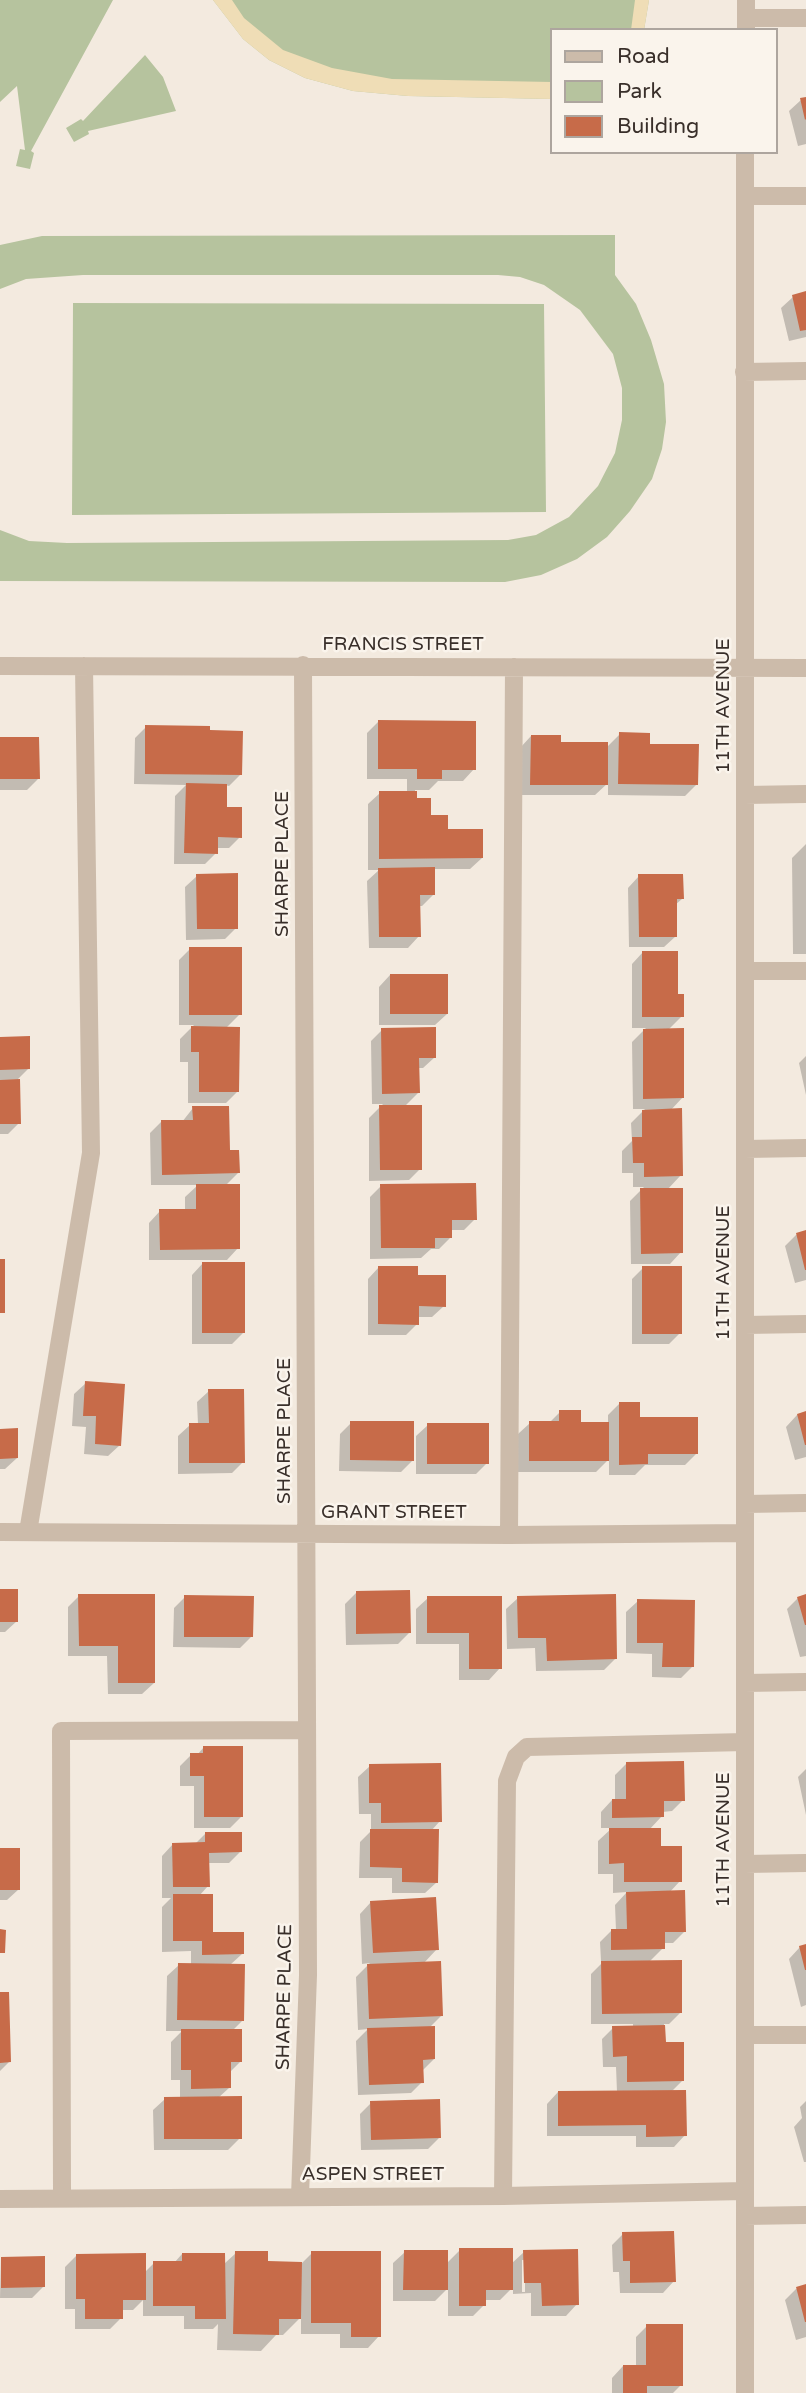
<!DOCTYPE html>
<style>
body{margin:0}
#map{position:relative;width:806px;height:2393px;overflow:hidden;background:#f3eadf;font-family:"Varela Round",sans-serif}
canvas{display:block}
.legend{position:absolute;left:550px;top:28px;width:228px;height:126px;box-sizing:border-box;background:#faf4ec;border:2px solid #ada59e;margin:0;padding:9px 12px;list-style:none;font-size:21px;color:#392f2a}
.legend li{display:flex;align-items:center;gap:14px;height:35px}
.legend b{width:35px;border:2px solid #ada59e}
</style>
<div id="map">
<canvas width="806" height="2393"></canvas>
<ul class="legend">
<li><b style="height:9px;background:#cba"></b>Road</li>
<li><b style="height:19px;background:#b6c39e"></b>Park</li>
<li><b style="height:19px;background:#c76b49"></b>Building</li>
</ul>
</div>
<script>
const ctx = document.querySelector('canvas').getContext('2d');
ctx.lineJoin = 'round';
function fillPath(path, color) { ctx.fillStyle = color; ctx.fill(path, 'evenodd'); }
const shape = rows => new Path2D(rows.map(r => 'M' + r).join(''));
function strokePath(path, color, width, dash) { ctx.strokeStyle = color; ctx.lineWidth = width; ctx.lineCap = dash ? 'butt' : 'round'; ctx.setLineDash(dash || []); ctx.stroke(path); }
function write(font, color, halo, rows, align = 'center') {
  ctx.font = font + ' "Varela Round",sans-serif'; ctx.lineWidth = 5; ctx.setLineDash([]); ctx.textBaseline = 'middle'; ctx.strokeStyle = halo; ctx.fillStyle = color; for (const [text, x, y, turn = 0] of rows) {
    ctx.save(); ctx.translate(x, y); ctx.rotate((+turn || 0) * Math.PI / 180); ctx.textAlign = isNaN(turn) ? turn : align; if (halo) ctx.strokeText(text, 0, 0); ctx.fillText(text, 0, 0); ctx.restore();
  }
}
fillPath(shape([
 [0,0,113,0,31,151,34,153,30,169,16,166,20,149,25,150,17,86,0,102],
 [213,0,649,0,644,30,552,30,552,99,408,96,353,91,305,78,269,60,243,39],
 [145,55,163,77,176,111,88,131,89,134,74,142,66,128,81,119,83,121],
 [615,235,615,275,636,304,651,340,664,384,666,422,662,449,652,479,630,511,607,537,577,559,541,575,505,582,0,581,0,530,29,541,67,543,508,540,536,535,569,517,598,486,615,453,622,420,622,388,613,354,580,310,544,285,520,277,498,275,83,275,26,279,0,289,0,245,42,236],
 [73,303,544,304,546,512,72,515]
]), '#b6c39e');
fillPath(shape([
 [213,0,232,0,244,18,283,50,332,68,392,79,552,82,552,99,408,96,353,91,305,78,269,60,243,39],
 [635,0,649,0,644,30,631,30]
]), '#efddb6');
fillPath(shape([
 [806,98,806,144,798,146,789,111,801,100],
 [806,293,806,337,789,341,781,308,793,297],
 [378,722,474,769,463,781,438,781,429,790,415,790,416,800,429,817,482,858,470,869,433,869,434,894,422,906,418,906,419,936,408,948,369,948,367,881,379,870,368,870,368,804,380,793,407,793,407,779,367,779,367,733],
 [146,727,208,732,241,774,229,786,225,785,225,809,240,837,229,848,216,848,216,853,205,864,174,864,175,796,186,785,134,784,135,738],
 [620,734,648,745,697,784,685,796,608,795,608,783,595,795,520,795,520,748,531,736,559,744,607,747],
 [0,739,38,779,27,790,0,790],
 [806,844,806,954,793,954,792,858],
 [197,876,236,928,225,939,186,940,185,887],
 [639,876,682,899,675,905,676,936,664,947,629,947,628,888],
 [190,949,240,1014,226,1028,237,1092,226,1103,188,1103,188,1062,180,1062,180,1039,194,1025,179,1025,179,960],
 [643,952,676,996,682,1016,668,1030,683,1097,670,1111,681,1175,667,1190,681,1252,670,1264,631,1264,630,1201,644,1187,633,1187,633,1173,622,1173,622,1151,632,1141,631,1123,645,1109,633,1109,632,1042,646,1028,632,1028,632,964],
 [390,975,447,1014,435,1025,379,1025,379,987],
 [382,1030,435,1057,423,1068,418,1068,418,1093,404,1107,420,1169,409,1180,369,1181,369,1118,383,1104,372,1104,371,1041],
 [0,1039,29,1068,18,1079,19,1123,8,1134,0,1134],
 [806,1056,806,1095,799,1063],
 [193,1108,228,1152,238,1173,225,1186,238,1248,227,1260,149,1260,149,1223,160,1211,185,1211,185,1197,198,1185,151,1185,150,1133,161,1122,182,1122],
 [381,1186,475,1219,464,1230,450,1230,450,1238,439,1249,431,1249,421,1258,370,1259,370,1197],
 [806,1232,806,1280,795,1283,785,1246,796,1235],
 [203,1263,243,1333,232,1344,192,1344,192,1275],
 [379,1267,416,1277,444,1306,432,1317,417,1317,417,1324,406,1335,368,1335,368,1279],
 [643,1268,680,1333,669,1344,632,1344,632,1279],
 [86,1383,120,1445,108,1456,84,1454,86,1427,72,1426,74,1394],
 [209,1391,243,1462,232,1473,178,1474,178,1436,190,1425,198,1424,197,1402],
 [620,1403,639,1419,696,1454,685,1465,645,1465,635,1475,609,1475,609,1459,596,1472,518,1472,518,1434,530,1423,549,1423,560,1412,579,1424,608,1424,608,1415],
 [806,1413,806,1457,795,1460,786,1427,797,1415],
 [351,1423,413,1460,401,1472,339,1471,340,1434],
 [428,1425,487,1463,476,1474,416,1474,416,1436],
 [0,1430,17,1458,5,1469,0,1469],
 [0,1591,17,1621,5,1632,0,1632],
 [356,1593,409,1633,398,1644,346,1645,345,1604],
 [79,1596,154,1683,142,1694,108,1694,107,1656,68,1656,68,1607],
 [806,1596,806,1656,800,1657,787,1609,798,1598],
 [185,1597,251,1637,240,1648,173,1647,174,1608],
 [428,1598,500,1598,500,1668,489,1680,459,1680,459,1644,416,1644,416,1609],
 [518,1598,616,1658,604,1670,536,1671,535,1648,507,1649,506,1609],
 [638,1601,692,1667,681,1678,652,1677,652,1654,626,1653,626,1612],
 [204,1747,241,1817,230,1828,194,1828,194,1786,180,1786,180,1766,191,1755,197,1755],
 [626,1764,683,1800,672,1811,662,1812,662,1816,649,1830,680,1881,669,1893,685,1931,673,1943,663,1943,663,1948,649,1962,680,2013,669,2024,664,2024,664,2044,683,2080,671,2092,685,2135,674,2147,636,2147,636,2136,547,2136,547,2104,558,2092,617,2092,616,2067,603,2067,602,2039,613,2028,633,2028,633,2024,591,2024,591,1974,604,1961,601,1961,600,1942,611,1931,616,1931,615,1905,627,1892,613,1893,613,1874,598,1874,598,1841,612,1828,601,1828,601,1812,612,1800,615,1800,615,1775],
 [370,1766,440,1821,431,1831,437,1882,425,1893,392,1893,392,1878,359,1878,360,1842,371,1831,371,1814,359,1814,358,1777],
 [806,1769,806,1815,798,1777],
 [205,1834,240,1852,229,1863,208,1863,208,1886,199,1896,212,1934,242,1954,230,1965,243,2020,232,2031,241,2061,229,2073,229,2088,218,2098,240,2138,228,2150,154,2150,153,2110,165,2099,180,2098,180,2080,171,2080,171,2042,182,2031,166,2031,167,1976,179,1965,191,1965,191,1951,162,1952,162,1907,171,1898,162,1898,162,1856,173,1844,195,1844],
 [0,1850,19,1889,7,1900,0,1900],
 [371,1902,437,1949,423,1964,441,2016,430,2027,434,2059,422,2071,422,2082,411,2093,358,2095,356,2041,368,2029,358,2030,356,1977,370,1963,362,1964,360,1914],
 [806,1946,806,2005,801,2007,789,1959,800,1947],
 [0,1994,9,2062,0,2071],
 [806,2101,806,2162,804,2162,794,2127,802,2118,800,2107],
 [371,2103,439,2138,428,2149,361,2150,360,2114],
 [623,2234,674,2281,663,2293,620,2293,619,2272,613,2272,612,2245],
 [460,2250,511,2264,524,2252,577,2304,566,2316,531,2316,531,2293,513,2294,513,2287,500,2300,484,2300,484,2305,473,2316,448,2316,448,2288,435,2301,393,2301,393,2263,405,2252,447,2263],
 [522,2260,525,2260,525,2292,522,2292],
 [236,2253,266,2263,301,2264,312,2253,379,2336,368,2348,340,2348,340,2334,301,2334,301,2317,283,2335,276,2335,261,2351,217,2350,218,2324,213,2329,184,2329,184,2316,143,2316,143,2300,133,2310,121,2310,121,2318,110,2329,75,2329,75,2309,65,2309,65,2267,77,2255,144,2273,154,2263,174,2263,182,2254,224,2264],
 [1,2258,43,2287,32,2298,0,2298],
 [806,2286,806,2337,796,2340,785,2300,796,2289],
 [647,2326,681,2385,673,2393,612,2393,612,2378,623,2366,636,2366,636,2337]
]), '#0003');
fillPath(shape([
 [806,97,806,119,805,120,800,98],
 [806,291,806,330,800,331,792,295],
 [378,720,476,721,476,770,442,770,442,779,417,779,417,769,378,769],
 [145,725,210,726,210,730,243,731,242,775,145,774],
 [619,732,650,733,650,744,699,744,698,785,618,784],
 [531,735,561,735,561,742,608,742,608,785,530,785],
 [0,737,39,737,40,779,0,779],
 [186,783,227,784,227,807,242,807,242,838,218,837,218,854,184,853],
 [379,791,417,791,417,798,431,798,431,815,448,815,448,829,483,829,483,858,379,859],
 [435,867,435,895,420,895,421,937,379,937,378,868],
 [238,873,238,929,197,929,196,874],
 [638,874,683,874,684,899,677,899,677,937,639,937],
 [189,947,242,947,242,1015,189,1015],
 [642,951,678,951,678,994,684,994,684,1017,642,1017],
 [390,974,448,974,448,1014,390,1014],
 [191,1026,240,1027,239,1092,199,1092,199,1052,191,1052],
 [436,1027,436,1058,419,1058,420,1093,382,1094,381,1028],
 [684,1028,684,1098,643,1099,643,1029],
 [30,1036,30,1069,0,1070,0,1037],
 [20,1079,21,1124,0,1124,0,1080],
 [379,1105,422,1105,422,1170,380,1170],
 [192,1106,229,1106,230,1150,239,1150,240,1173,162,1175,161,1120,193,1120],
 [682,1108,683,1176,644,1177,644,1163,633,1163,632,1137,642,1137,642,1110],
 [476,1183,477,1220,452,1220,452,1238,435,1238,435,1248,381,1248,380,1184],
 [196,1184,240,1184,240,1249,160,1250,159,1209,196,1209],
 [640,1188,683,1188,683,1253,641,1254],
 [806,1230,806,1270,805,1270,796,1233],
 [0,1259,5,1259,5,1313,0,1313],
 [202,1262,245,1262,245,1333,202,1333],
 [378,1266,418,1266,418,1275,446,1275,446,1307,419,1306,419,1325,378,1324],
 [642,1266,682,1266,682,1334,642,1334],
 [85,1381,125,1384,121,1446,95,1444,96,1416,83,1416],
 [208,1389,244,1389,245,1463,189,1463,189,1423,209,1423],
 [619,1402,640,1402,640,1417,698,1417,698,1454,648,1454,648,1464,619,1465],
 [559,1410,581,1410,581,1422,609,1422,609,1461,529,1461,529,1421,559,1421],
 [806,1411,806,1445,805,1445,797,1414],
 [350,1421,414,1421,414,1461,350,1460],
 [427,1423,489,1423,489,1464,427,1464],
 [18,1428,18,1458,0,1459,0,1429],
 [0,1589,18,1589,18,1622,0,1622],
 [410,1590,411,1633,356,1634,356,1591],
 [78,1594,155,1594,155,1683,118,1683,118,1646,79,1646],
 [616,1594,617,1659,547,1661,546,1638,518,1638,517,1596],
 [806,1594,806,1625,805,1625,797,1597],
 [184,1595,254,1596,253,1637,184,1637],
 [427,1596,502,1596,502,1669,469,1669,469,1633,427,1633],
 [637,1599,695,1600,694,1667,662,1667,663,1643,637,1643],
 [203,1746,243,1746,243,1817,204,1817,204,1776,190,1776,190,1753,203,1753],
 [684,1761,685,1801,664,1801,664,1817,612,1818,612,1799,626,1799,626,1762],
 [441,1763,442,1822,381,1823,381,1803,369,1803,369,1764],
 [609,1828,661,1828,661,1846,682,1846,682,1882,624,1882,624,1863,609,1864],
 [370,1829,439,1829,438,1883,402,1882,402,1868,370,1867],
 [205,1832,242,1832,242,1852,209,1853,210,1887,173,1887,172,1843,205,1842],
 [0,1848,20,1848,20,1890,0,1890],
 [685,1890,686,1932,665,1932,665,1949,611,1950,611,1929,627,1929,626,1892],
 [173,1894,213,1894,213,1932,244,1932,244,1954,202,1955,202,1941,173,1941],
 [436,1897,439,1950,373,1953,370,1901],
 [0,1929,6,1930,5,1953,0,1953],
 [806,1944,806,1970,805,1970,799,1946],
 [682,1960,682,2013,602,2014,601,1961],
 [441,1961,443,2016,369,2019,367,1964],
 [178,1963,245,1964,244,2021,177,2020],
 [0,1992,9,1992,11,2062,0,2063],
 [665,2025,666,2042,684,2042,684,2081,627,2082,627,2056,613,2057,612,2026],
 [435,2026,435,2059,423,2060,424,2083,369,2085,367,2028],
 [181,2029,242,2029,242,2062,231,2062,231,2088,191,2089,191,2070,181,2070],
 [686,2090,687,2136,646,2137,646,2125,558,2126,558,2091],
 [242,2096,242,2139,164,2139,164,2097],
 [440,2099,441,2138,371,2140,370,2101],
 [674,2231,676,2282,630,2283,630,2261,623,2261,622,2232],
 [459,2248,513,2248,513,2290,486,2290,486,2306,459,2306],
 [578,2249,579,2305,542,2306,541,2283,524,2283,523,2250],
 [404,2250,448,2250,448,2290,403,2290],
 [235,2251,268,2251,268,2261,302,2262,301,2319,279,2319,279,2335,233,2334],
 [311,2251,381,2251,381,2337,351,2337,351,2323,311,2323],
 [146,2253,146,2300,123,2300,123,2319,85,2319,85,2299,76,2299,76,2254],
 [182,2253,225,2253,226,2319,195,2319,195,2306,153,2306,153,2261,182,2261],
 [45,2256,45,2287,1,2288,1,2257],
 [806,2284,806,2322,805,2322,796,2287],
 [646,2324,683,2324,683,2386,647,2386,647,2393,623,2393,623,2365,646,2365]
]), '#c76b49');
strokePath(shape([
 [746,18,806,18],
 [746,30,746,0],
 [745,196,806,196],
 [744,372,806,371],
 [0,666,806,668],
 [745,795,806,794],
 [745,971,806,971],
 [745,1149,806,1148],
 [745,1325,806,1324],
 [745,1504,806,1503],
 [0,1532,509,1535,745,1533],
 [28,1532,91,1153,84,666],
 [509,1535,514,667],
 [745,1683,806,1682],
 [745,1864,806,1863],
 [745,2035,806,2035],
 [300,2196,308,1975,303,665],
 [503,2196,507,1781,516,1757,527,1747,745,1742],
 [62,2198,61,1731,307,1730],
 [0,2199,503,2196,745,2191],
 [745,2216,806,2215],
 [745,2393,745,152]
]), '#cba', 18);
write('19px', '#392f2a', '#faf4ec', [
 ["FRANCIS STREET",403,645],
 ["11TH AVENUE",724,706,-90],
 ["SHARPE PLACE",283,864,-90],
 ["11TH AVENUE",724,1273,-90],
 ["SHARPE PLACE",285,1431,-90],
 ["GRANT STREET",394,1513],
 ["11TH AVENUE",724,1840,-90],
 ["SHARPE PLACE",285,1997,-89],
 ["ASPEN STREET",373,2175]
]);
</script>
